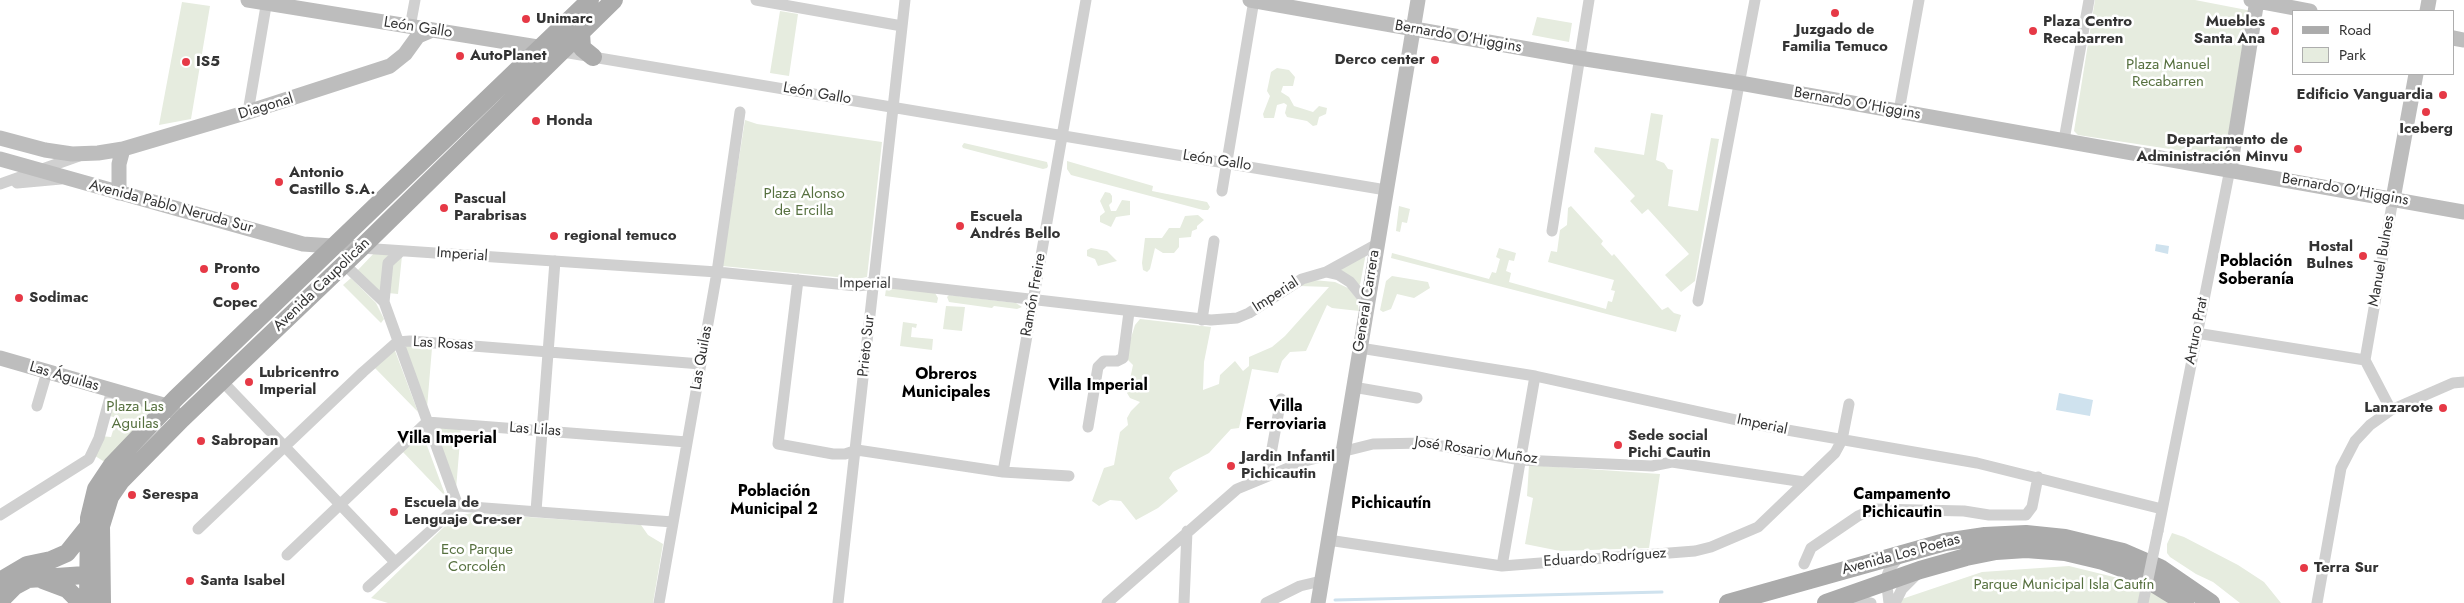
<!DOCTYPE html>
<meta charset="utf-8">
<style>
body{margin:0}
#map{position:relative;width:2464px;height:603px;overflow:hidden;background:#fff;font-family:Jost,sans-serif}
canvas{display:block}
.legend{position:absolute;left:2292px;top:10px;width:162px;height:65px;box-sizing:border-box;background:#fff;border:1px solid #adadad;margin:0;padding:6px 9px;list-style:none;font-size:15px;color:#333}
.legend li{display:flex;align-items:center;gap:10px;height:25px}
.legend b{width:25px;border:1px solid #adadad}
</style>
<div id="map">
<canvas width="2464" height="603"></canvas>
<ul class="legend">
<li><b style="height:6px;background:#ababab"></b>Road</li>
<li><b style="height:14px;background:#e6ecdf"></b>Park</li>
</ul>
</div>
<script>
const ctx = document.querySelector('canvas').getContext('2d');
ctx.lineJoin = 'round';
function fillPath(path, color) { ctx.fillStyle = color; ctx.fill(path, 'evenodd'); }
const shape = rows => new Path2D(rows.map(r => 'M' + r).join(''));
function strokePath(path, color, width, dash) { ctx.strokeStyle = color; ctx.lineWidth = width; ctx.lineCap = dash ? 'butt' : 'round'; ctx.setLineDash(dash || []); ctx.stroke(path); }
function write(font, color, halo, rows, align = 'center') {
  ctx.font = font + ' Jost,sans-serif'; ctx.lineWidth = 5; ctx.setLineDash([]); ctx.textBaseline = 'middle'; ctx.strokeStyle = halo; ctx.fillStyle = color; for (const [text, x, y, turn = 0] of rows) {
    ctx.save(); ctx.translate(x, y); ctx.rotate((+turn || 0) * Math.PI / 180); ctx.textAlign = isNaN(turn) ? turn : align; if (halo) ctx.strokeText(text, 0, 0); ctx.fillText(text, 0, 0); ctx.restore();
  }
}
fillPath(shape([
 [2095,0,2195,0,2252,11,2229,152,2222,157,2078,135,2074,131],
 [182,2,210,6,191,119,159,125],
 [780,11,798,14,789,76,770,73],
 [1537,17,1572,23,1569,42,1532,35],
 [1277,68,1289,70,1295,77,1293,86,1283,86,1281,92,1289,97,1294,106,1313,112,1319,106,1327,108,1326,114,1319,117,1317,125,1313,126,1307,121,1287,117,1285,113,1287,105,1284,103,1277,105,1274,118,1264,118,1263,114,1270,96,1267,91,1271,72],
 [1651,113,1663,115,1656,160,1664,163,1668,169,1673,170,1668,206,1698,211,1711,138,1719,139,1695,281,1681,292,1665,275,1689,254,1648,209,1642,214,1630,201,1635,196,1594,152,1595,147,1644,155],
 [745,120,757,124,882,142,867,277,857,279,722,266],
 [964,143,1047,162,1048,166,1047,168,1043,169,963,148,962,146],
 [1067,161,1153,186,1152,191,1207,202,1210,207,1208,210,1203,210,1071,175,1067,169],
 [1105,192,1110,193,1112,196,1112,202,1109,205,1111,211,1116,211,1122,200,1130,201,1130,215,1116,217,1111,227,1100,222,1100,216,1105,212,1100,201],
 [1399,206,1410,209,1407,223,1402,222,1400,232,1396,231],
 [1571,206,1603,241,1601,244,1612,256,1614,254,1662,310,1668,307,1674,313,1681,315,1676,332,1391,258,1392,253,1489,279,1492,272,1496,273,1500,259,1496,257,1499,248,1516,253,1514,261,1509,260,1506,271,1511,273,1509,282,1606,309,1608,301,1612,302,1615,291,1611,290,1614,280,1548,262,1551,251,1557,252,1560,230,1567,225,1568,208],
 [1198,215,1204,220,1197,226,1197,229,1192,231,1191,237,1179,238,1179,247,1174,253,1163,253,1155,248,1150,269,1147,272,1143,270,1142,263,1145,238,1162,238,1169,228,1180,228,1185,216],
 [1091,248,1107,251,1117,261,1098,266,1095,259,1087,256,1087,250],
 [376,251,391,254,381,294,357,271],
 [1366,253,1360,285,1335,269],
 [402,256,398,294,388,293,390,268],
 [1392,276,1428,282,1430,288,1414,298,1397,294,1391,309,1383,312,1380,310,1386,281],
 [351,278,376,303,384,319,381,323,343,285],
 [1313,280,1335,282,1348,288,1357,299,1359,311,1332,308,1327,305,1306,351,1290,352,1282,361,1278,373,1252,369,1239,428,1231,429,1209,453,1173,472,1169,478,1178,491,1158,508,1136,520,1121,501,1110,500,1099,506,1092,501,1104,468,1114,465,1120,432,1128,425,1127,418,1131,411,1140,402,1130,398,1127,393,1133,365,1125,357,1135,325,1140,319,1211,327,1204,362,1203,390,1219,384,1220,375,1235,361,1243,371,1249,366,1249,357,1272,347,1285,336,1329,287,1299,286],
 [888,287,935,293,938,298,937,303,885,296,886,289],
 [949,295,1016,303,1022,307,1017,309,994,306,992,308,949,302,947,297],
 [946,306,965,307,962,331,943,329],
 [903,322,917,324,916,328,912,327,911,337,933,339,932,350,900,346],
 [405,345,432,348,427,408],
 [394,348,418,412,374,367],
 [112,390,167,406,111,466,92,454,100,436,111,437,117,418,106,415],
 [433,427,461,429,456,489],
 [422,432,446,497,402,451],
 [1529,465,1660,474,1649,548,1560,551,1525,544,1533,498,1527,496],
 [472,513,641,525,648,535,663,544,653,603,388,603,371,598,447,524,458,516],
 [2172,533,2184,537,2238,565,2264,582,2281,603,2240,603,2213,582,2196,574,2170,557,2167,553,2167,544],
 [2069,566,2118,578,2152,591,2168,603,1890,603,1982,572]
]), '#e6ecdf');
fillPath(shape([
 [2156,244,2169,246,2168,254,2155,251],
 [2059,393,2093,400,2090,416,2056,410]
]), '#cfe2ee');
strokePath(shape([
 [1335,600,1662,592]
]), '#cfe2ee', 3);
strokePath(shape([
 [756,0,902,26],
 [410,27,415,0],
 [563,52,1386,190],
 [1899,111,1919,0],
 [248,112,267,0],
 [2064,140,2089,0],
 [17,183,61,179],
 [0,184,79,156],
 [1222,191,1254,0],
 [1552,231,1589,0],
 [361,248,717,272,857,286,866,285,873,281,1211,320,1237,318,1249,313,1302,279,1326,272,1339,275,1350,282,1367,303],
 [401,251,388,263,384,302,458,506],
 [344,264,384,302],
 [1326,272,1377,244],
 [798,280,778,444,833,454,845,454,857,450,1003,472,1069,476],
 [1698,301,1755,0],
 [1202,320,1214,241],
 [2196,333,2365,360],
 [1360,348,1535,376,1764,426,1977,463,2162,509],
 [2365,360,2393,199],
 [2365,360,2391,410],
 [222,381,395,562],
 [1353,387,1417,398],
 [37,406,47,372],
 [1088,427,1098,367,1104,361,1117,361,1123,358,1129,312],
 [1003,472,1086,0],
 [1267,476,1281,399],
 [536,511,555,261],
 [0,515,89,459,99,438,112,390],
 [198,529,363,372,397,342,410,341,701,364],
 [2158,531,2230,169],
 [1328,540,1502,566,1695,551,1711,547,1758,527,1835,453,1842,440,1849,404],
 [287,555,427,422,687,442],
 [1804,564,1811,548,1858,516,1874,509,1964,511,1989,515,2026,515,2032,507,2038,477],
 [1502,566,1535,376],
 [368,587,458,506,673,522],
 [1848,598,1871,603],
 [659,603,717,272,740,112],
 [838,603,905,0],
 [1107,603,1237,489,1305,461,1373,444,1425,443,1521,460,1652,466,1672,462,1804,482],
 [1184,603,1187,531],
 [1266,603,1300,586,1321,581],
 [1889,603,1886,578,1890,568,1900,556],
 [1895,603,1902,589,1916,575],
 [2317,603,2341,468,2355,441,2370,425,2391,410,2453,383,2464,382]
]), '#d0d0d0', 11);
strokePath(shape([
 [248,0,550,49],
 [1250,0,1579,58,1740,83,2464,212],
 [2251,0,2310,11],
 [2427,11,2429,0],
 [2453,38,2464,40],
 [0,138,45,150,72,154,98,153,123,149,248,112,390,66,405,54,418,36,432,30],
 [0,159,303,244,361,248],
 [2230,169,2257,0],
 [119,193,119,164,123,149],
 [2393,199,2416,74],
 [0,358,167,406,174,412],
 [1318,603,1418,0]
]), '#bdbdbd', 15);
strokePath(shape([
 [581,33,582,48,593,57],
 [43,580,67,589,81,603],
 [0,581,27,565,51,560,67,553,87,528],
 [0,601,15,586,28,579,99,574],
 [88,603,89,518,96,489,112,465,176,398,590,0],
 [102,603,101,526,110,497,121,481,182,419,361,248,614,0],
 [1728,603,1945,542,1985,536,2026,534,2065,538,2123,552,2160,568,2211,603],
 [1826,603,1920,570,1966,557,1996,551,2026,549,2065,552,2103,561,2140,575,2185,603]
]), '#ababab', 18);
strokePath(shape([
 [2143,603,2158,531]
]), '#d0d0d0', 11);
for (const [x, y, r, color] of [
 [1835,13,5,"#e63946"],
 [526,19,5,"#e63946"],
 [2033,31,5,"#e63946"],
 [2275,31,5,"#e63946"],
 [460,56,5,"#e63946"],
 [1435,60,5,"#e63946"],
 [186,62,5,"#e63946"],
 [2443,95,5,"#e63946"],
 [2426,112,5,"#e63946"],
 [536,121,5,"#e63946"],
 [2298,149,5,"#e63946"],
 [279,182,5,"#e63946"],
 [444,208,5,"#e63946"],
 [960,226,5,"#e63946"],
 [554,236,5,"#e63946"],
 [2363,256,5,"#e63946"],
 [204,269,5,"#e63946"],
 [235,286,5,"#e63946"],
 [19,298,5,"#e63946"],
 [249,382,5,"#e63946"],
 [2443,408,5,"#e63946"],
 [201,441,5,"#e63946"],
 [1618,445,5,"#e63946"],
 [1231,466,5,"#e63946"],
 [132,495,5,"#e63946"],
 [394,512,5,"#e63946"],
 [2304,568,5,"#e63946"],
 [190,581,5,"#e63946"]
]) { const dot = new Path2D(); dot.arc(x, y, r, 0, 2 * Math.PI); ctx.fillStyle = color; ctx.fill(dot); strokePath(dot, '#fff', 2); }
write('bold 15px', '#333', '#fff', [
 ["Unimarc",536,19],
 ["Plaza Centro",2043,22],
 ["Recabarren",2043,39],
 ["Muebles",2265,22,"right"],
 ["Santa Ana",2265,39,"right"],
 ["Juzgado de",1835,30,"center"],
 ["Familia Temuco",1835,47,"center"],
 ["AutoPlanet",470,56],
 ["Derco center",1425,60,"right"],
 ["IS5",196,62],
 ["Edificio Vanguardia",2433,95,"right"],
 ["Honda",546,121],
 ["Iceberg",2426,129,"center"],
 ["Departamento de",2288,140,"right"],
 ["Administración Minvu",2288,157,"right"],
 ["Antonio",289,173],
 ["Castillo S.A.",289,190],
 ["Pascual",454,199],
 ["Parabrisas",454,216],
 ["Escuela",970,217],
 ["Andrés Bello",970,234],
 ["regional temuco",564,236],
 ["Hostal",2353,247,"right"],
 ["Bulnes",2353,264,"right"],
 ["Pronto",214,269],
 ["Sodimac",29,298],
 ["Copec",235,303,"center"],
 ["Lubricentro",259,373],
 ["Imperial",259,390],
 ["Lanzarote",2433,408,"right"],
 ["Sede social",1628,436],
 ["Pichi Cautin",1628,453],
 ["Sabropan",211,441],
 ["Jardin Infantil",1241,457],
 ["Pichicautin",1241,474],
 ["Serespa",142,495],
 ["Escuela de",404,503],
 ["Lenguaje Cre-ser",404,520],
 ["Terra Sur",2314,568],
 ["Santa Isabel",200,581]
], 'left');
write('15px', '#333', '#fff', [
 ["León Gallo",418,28,9],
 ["Bernardo O'Higgins",1458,37,10],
 ["León Gallo",817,94,10],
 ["Bernardo O'Higgins",1857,104,10],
 ["Diagonal",266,107,-17],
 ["León Gallo",1217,161,9],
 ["Bernardo O'Higgins",2345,190,10],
 ["Avenida Pablo Neruda Sur",171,207,15],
 ["Imperial",462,255,4],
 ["Manuel Bulnes",2382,261,-80],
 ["Imperial",865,284,1],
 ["Avenida Caupolicán",322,285,-44],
 ["Ramón Freire",1034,295,-80],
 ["Imperial",1276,295,-33],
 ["General Carrera",1367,301,-81],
 ["Arturo Prat",2197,331,-79],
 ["Las Rosas",443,344,3],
 ["Prieto Sur",867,346,-84],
 ["Las Quilas",702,358,-80],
 ["Las Águilas",64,377,16],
 ["Imperial",1762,425,12],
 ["Las Lilas",535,430,4],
 ["José Rosario Muñoz",1476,451,8],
 ["Avenida Los Poetas",1901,555,-15],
 ["Eduardo Rodríguez",1605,558,-4]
]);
write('15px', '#56703f', '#fff', [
 ["Plaza Manuel",2168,65],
 ["Recabarren",2168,82],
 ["Plaza Alonso",804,194],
 ["de Ercilla",804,211],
 ["Plaza Las",135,407],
 ["Aguilas",135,424],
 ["Eco Parque",477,550],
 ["Corcolén",477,567],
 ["Parque Municipal Isla Cautín",2064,585]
]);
write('bold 16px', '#000', '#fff', [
 ["Población",2256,262],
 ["Soberanía",2256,280],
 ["Obreros",946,375],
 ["Municipales",946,393],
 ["Villa Imperial",1098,386],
 ["Villa",1286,407],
 ["Ferroviaria",1286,425],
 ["Villa Imperial",447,439],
 ["Población",774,492],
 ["Municipal 2",774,510],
 ["Campamento",1902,495],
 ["Pichicautin",1902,513],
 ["Pichicautín",1391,504]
]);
</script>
